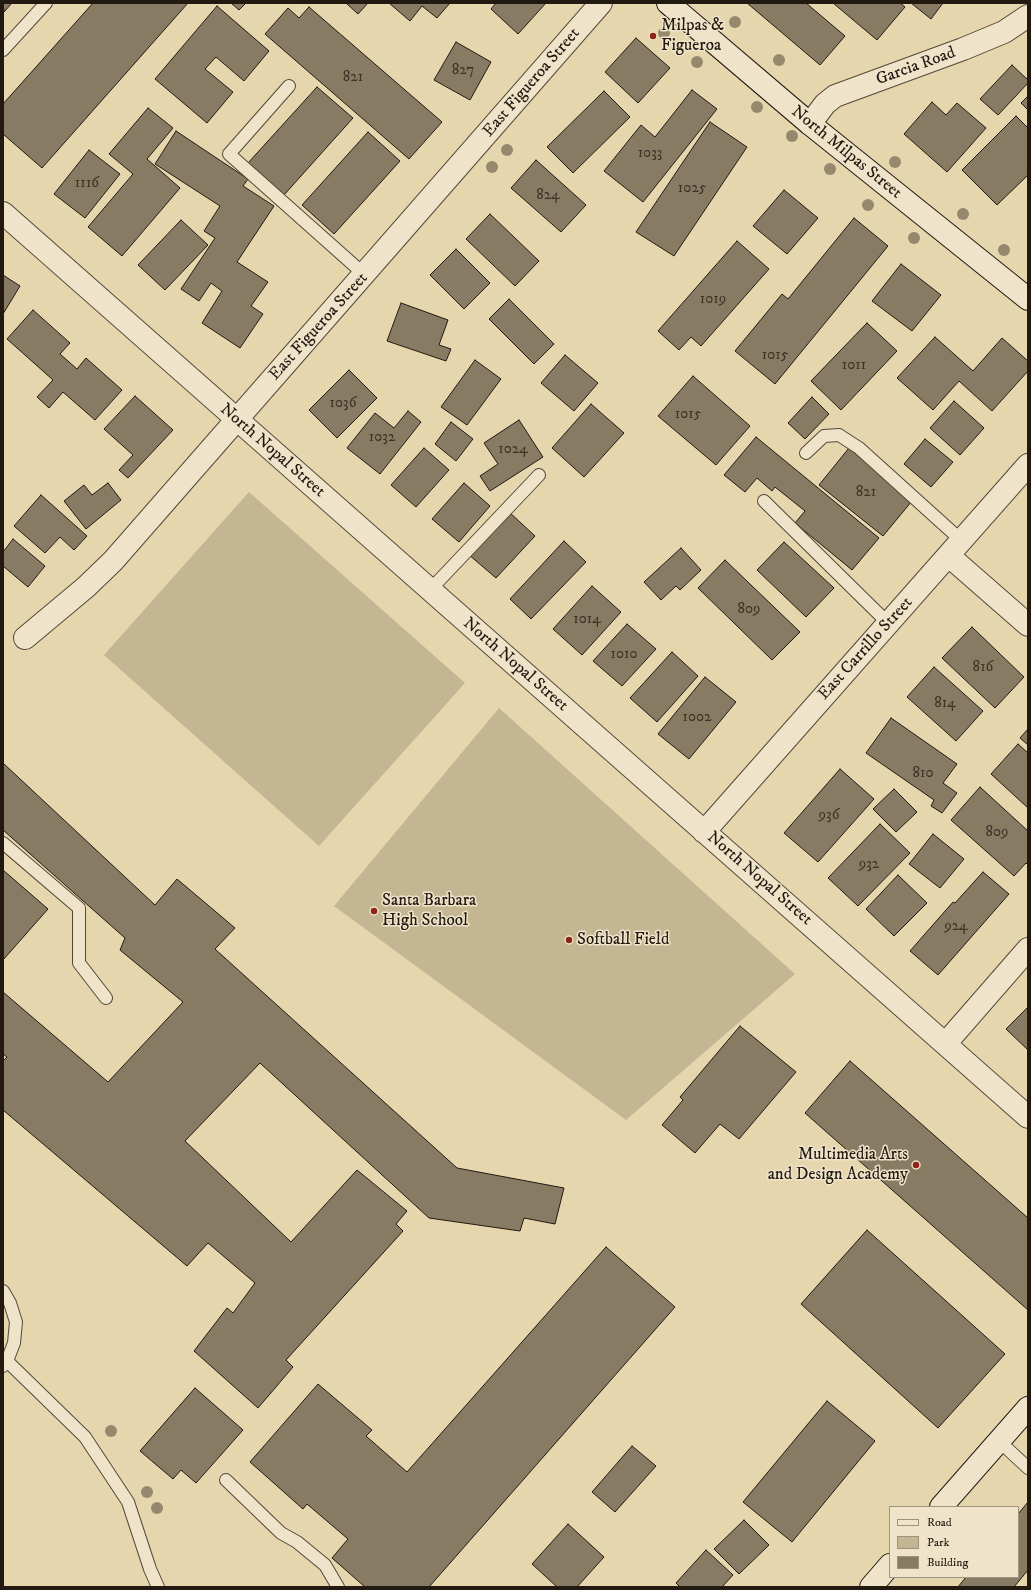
<!DOCTYPE html>
<style>
body{margin:0}
#map{position:relative;width:1031px;height:1590px;overflow:hidden;background:#e6d6ae;font-family:"IM FELL DW Pica",serif}
canvas{display:block}
.frame{position:absolute;inset:0;border:4px solid #221911;pointer-events:none}
.legend{position:absolute;left:889px;top:1506px;width:130px;height:72px;box-sizing:border-box;background:#efe4ca;border:1px solid #9d9380;margin:0;padding:5px 7px;list-style:none;font-size:12px;color:#221911}
.legend li{display:flex;align-items:center;gap:8px;height:20px}
.legend b{width:20px;border:1px solid #9d9380}
</style>
<div id="map">
<canvas width="1031" height="1590"></canvas>
<div class="frame"></div>
<ul class="legend">
<li><b style="height:5px;background:#efe4ca"></b>Road</li>
<li><b style="height:11px;background:#c5b693"></b>Park</li>
<li><b style="height:11px;background:#887b63"></b>Building</li>
</ul>
</div>
<script>
const ctx = document.querySelector('canvas').getContext('2d');
ctx.lineJoin = 'round';
function fillPath(path, color) { ctx.fillStyle = color; ctx.fill(path, 'evenodd'); }
const shape = rows => new Path2D(rows.map(r => 'M' + r).join(''));
function strokePath(path, color, width, dash) { ctx.strokeStyle = color; ctx.lineWidth = width; ctx.lineCap = dash ? 'butt' : 'round'; ctx.setLineDash(dash || []); ctx.stroke(path); }
function write(font, color, halo, rows, align = 'center') {
  ctx.font = font + ' "IM FELL DW Pica",serif'; ctx.lineWidth = 3; ctx.setLineDash([]); ctx.textBaseline = 'middle'; ctx.strokeStyle = halo; ctx.fillStyle = color; for (const [text, x, y, turn = 0] of rows) {
    ctx.save(); ctx.translate(x, y); ctx.rotate((+turn || 0) * Math.PI / 180); ctx.textAlign = isNaN(turn) ? turn : align; if (halo) ctx.strokeText(text, 0, 0); ctx.fillText(text, 0, 0); ctx.restore();
  }
}
fillPath(shape([
 [249,492,465,683,319,846,104,655],
 [499,708,795,974,626,1120,334,906]
]), '#c5b693');
const building = shape([
 [3,3,12,3,4,12,3,3],
 [93,3,188,3,42,168,3,134,3,104,93,3],
 [231,3,246,3,239,10,231,3],
 [346,3,368,3,358,14,346,3],
 [389,3,450,3,437,18,422,6,410,21,389,3],
 [496,3,546,3,518,34,491,9,496,3],
 [747,3,806,3,845,36,820,65,747,3],
 [833,3,900,3,905,7,877,40,833,3],
 [911,3,943,3,931,19,911,3],
 [217,6,269,51,244,81,216,57,205,69,233,92,207,123,155,79,217,6],
 [309,7,442,122,409,159,265,34,288,8,299,18,309,7],
 [636,38,670,68,638,103,605,72,636,38],
 [456,42,491,62,470,100,434,80,456,42],
 [1012,65,1028,80,1028,83,998,115,980,99,1012,65],
 [317,87,353,118,284,195,248,163,317,87],
 [692,90,717,109,643,202,604,171,641,125,655,137,692,90],
 [604,91,630,117,573,173,547,147,604,91],
 [1028,96,1028,110,1021,103,1028,96],
 [932,102,946,115,957,103,986,128,947,172,904,134,932,102],
 [148,108,173,128,147,159,180,188,122,256,88,227,133,174,109,154,148,108],
 [1016,116,1028,128,1028,175,997,205,962,170,1016,116],
 [710,122,747,147,674,256,636,232,710,122],
 [176,131,248,179,243,186,274,206,237,262,268,282,251,306,263,314,240,348,202,323,222,291,211,283,199,301,181,289,215,238,204,231,220,206,155,164,176,131],
 [368,132,400,161,334,234,302,205,368,132],
 [89,150,120,174,85,218,54,194,89,150],
 [536,160,586,205,561,232,511,188,536,160],
 [784,190,818,218,787,254,753,226,784,190],
 [490,214,539,261,515,286,466,239,490,214],
 [854,218,888,246,775,384,735,351,782,294,788,299,854,218],
 [181,220,208,245,165,290,138,265,181,220],
 [737,241,769,269,701,346,691,337,679,350,658,331,737,241],
 [456,249,490,283,464,309,430,275,456,249],
 [901,264,941,295,912,331,872,301,901,264],
 [3,275,20,286,3,314,3,275],
 [509,299,554,344,534,364,489,319,509,299],
 [401,303,448,320,439,345,451,349,446,361,387,341,401,303],
 [33,310,70,343,60,354,77,369,86,358,122,390,95,420,63,392,49,408,37,397,53,380,7,339,33,310],
 [867,323,897,351,841,410,811,381,867,323],
 [935,337,973,371,1002,338,1028,361,1028,371,992,411,959,381,933,410,897,378,935,337],
 [565,355,598,383,574,411,541,383,565,355],
 [475,360,501,379,467,425,441,407,475,360],
 [349,370,377,398,337,438,309,410,349,370],
 [693,376,750,426,716,465,658,416,693,376],
 [135,396,173,430,128,478,119,470,133,455,104,429,135,396],
 [812,397,829,414,805,439,788,423,812,397],
 [954,401,984,428,960,455,930,428,954,401],
 [591,404,624,433,584,477,552,448,591,404],
 [408,411,421,422,380,474,347,448,375,413,394,428,408,411],
 [519,420,543,457,490,491,480,476,498,464,484,443,519,420],
 [451,422,473,439,456,461,435,444,451,422],
 [756,437,879,538,852,570,795,523,805,511,775,487,772,491,757,478,745,492,724,475,756,437],
 [925,439,953,462,931,487,904,464,925,439],
 [424,448,449,470,416,507,391,485,424,448],
 [849,448,912,501,883,536,819,485,849,448],
 [108,483,121,500,86,529,64,501,84,485,92,495,108,483],
 [464,483,490,506,459,542,432,519,464,483],
 [41,495,87,536,74,550,60,537,45,553,14,526,41,495],
 [508,511,535,536,496,578,468,554,508,511],
 [13,539,45,566,28,587,3,566,3,552,13,539],
 [564,541,586,562,531,619,510,599,564,541],
 [784,542,834,588,806,617,757,570,784,542],
 [681,548,701,570,680,590,676,586,661,600,644,582,681,548],
 [725,560,800,632,772,660,698,588,725,560],
 [592,586,621,612,582,655,553,629,592,586],
 [627,624,656,649,622,686,593,661,627,624],
 [972,627,1024,677,995,708,942,658,972,627],
 [672,652,698,676,657,722,630,698,672,652],
 [934,667,983,711,956,741,907,697,934,667],
 [705,677,736,702,689,759,658,734,705,677],
 [891,718,957,764,943,783,957,793,942,813,931,806,934,800,866,753,891,718],
 [1028,729,1028,745,1020,738,1028,729],
 [1018,744,1028,753,1028,808,991,774,1018,744],
 [3,763,155,905,177,879,235,928,215,949,457,1168,564,1188,555,1224,524,1218,520,1231,429,1218,260,1063,185,1141,291,1242,357,1170,407,1211,396,1224,403,1231,286,1360,293,1367,258,1408,194,1351,227,1308,233,1313,255,1283,208,1243,187,1266,3,1110,3,1061,7,1057,3,1054,3,992,108,1082,183,1002,120,950,125,938,3,830,3,763],
 [840,769,874,799,818,862,784,833,840,769],
 [980,787,1028,831,1028,865,1026,863,1014,876,951,820,980,787],
 [894,789,917,812,896,832,873,809,894,789],
 [880,824,910,853,858,906,828,878,880,824],
 [933,834,964,859,940,888,909,864,933,834],
 [3,870,48,909,3,960,3,870],
 [983,872,1009,894,938,975,910,951,953,902,955,903,983,872],
 [898,875,927,903,894,936,866,909,898,875],
 [1028,1007,1028,1050,1006,1029,1028,1007],
 [740,1026,796,1072,739,1139,720,1124,695,1153,662,1125,683,1100,680,1097,740,1026],
 [850,1061,1028,1218,1028,1310,805,1113,850,1061],
 [867,1230,1005,1354,938,1428,801,1304,867,1230],
 [606,1247,675,1307,429,1587,365,1587,332,1558,348,1539,307,1504,303,1509,250,1462,318,1384,372,1430,366,1436,407,1472,606,1247],
 [195,1388,243,1430,196,1483,181,1470,173,1479,140,1451,195,1388],
 [827,1401,875,1441,792,1542,743,1502,827,1401],
 [632,1446,656,1466,615,1512,592,1492,632,1446],
 [1028,1502,1028,1570,1014,1587,958,1587,966,1577,1018,1577,1018,1514,1028,1502],
 [744,1520,769,1545,739,1574,714,1549,744,1520],
 [568,1524,604,1557,577,1587,557,1587,532,1564,568,1524],
 [706,1550,733,1575,722,1587,680,1587,676,1583,706,1550]
]);
fillPath(building, '#887b63');
strokePath(building, '#221911', 1);
const lane = shape([
 [3,50,46,3],
 [289,86,229,154,365,275],
 [806,453,824,436,839,435,859,448,962,541],
 [764,501,889,624],
 [430,590,539,475],
 [3,843,79,908,79,963,106,998],
 [3,1291,10,1303,16,1322,14,1343,7,1361,3,1366],
 [7,1361,85,1437,128,1502,150,1569,158,1587],
 [999,1441,1028,1468],
 [226,1480,281,1533,297,1542,325,1565,338,1587]
]);
const street = shape([
 [810,124,825,104,835,96,963,49,1004,32,1028,16],
 [3,213,1028,1117],
 [949,556,1028,625],
 [25,638,86,587,113,561,601,3],
 [704,832,1028,465],
 [946,1043,1028,949]
]);
const secondary = shape([
 [668,3,810,124,1028,299],
 [941,1507,1028,1408],
 [871,1587,890,1565]
]);
strokePath(lane, '#534838', 14);
strokePath(street, '#534838', 24);
strokePath(secondary, '#221911', 24);
strokePath(lane, '#efe4ca', 12);
strokePath(street, '#efe4ca', 22);
strokePath(secondary, '#efe4ca', 22);
ctx.fillStyle = '#95886d';
for (const [x, y] of [
 [735,22],
 [664,33],
 [779,60],
 [697,62],
 [757,107],
 [792,136],
 [507,150],
 [895,162],
 [492,167],
 [830,169],
 [868,205],
 [963,214],
 [914,238],
 [1004,250],
 [111,1431],
 [147,1492],
 [157,1508]
]) { ctx.beginPath(); ctx.arc(x, y, 6, 0, 2 * Math.PI); ctx.fill(); }
for (const [x, y, r, color] of [
 [653,36,4,"#8f2418"],
 [374,911,4,"#8f2418"],
 [569,940,4,"#8f2418"],
 [916,1165,4,"#8f2418"]
]) { const dot = new Path2D(); dot.arc(x, y, r, 0, 2 * Math.PI); ctx.fillStyle = color; ctx.fill(dot); strokePath(dot, '#efe4ca', 1.5); }
write('15px', '#3c3226', null, [
 ["827",463,71],
 ["821",353,78],
 ["1033",650,154],
 ["1116",87,184],
 ["1025",692,189],
 ["824",548,196],
 ["1019",713,300],
 ["1015",775,356],
 ["1011",854,366],
 ["1036",343,404],
 ["1015",688,415],
 ["1032",382,438],
 ["1024",513,450],
 ["821",866,493],
 ["809",749,610],
 ["1014",587,620],
 ["1010",624,655],
 ["816",983,668],
 ["814",945,704],
 ["1002",697,718],
 ["810",923,774],
 ["936",829,816],
 ["809",997,833],
 ["932",869,865],
 ["924",956,927]
]);
write('17px', '#221911', '#efe4ca', [
 ["Milpas &",661,26],
 ["Figueroa",661,46],
 ["Santa Barbara",382,901],
 ["High School",382,921],
 ["Softball Field",577,940],
 ["Multimedia Arts",908,1155,"right"],
 ["and Design Academy",908,1175,"right"]
], 'left');
write('17px', '#221911', '#efe4ca', [
 ["Garcia Road",916,67,-20],
 ["East Figueroa Street",532,83,-49],
 ["North Milpas Street",846,153,39],
 ["East Figueroa Street",319,327,-48],
 ["North Nopal Street",272,451,41],
 ["East Carrillo Street",866,649,-48],
 ["North Nopal Street",515,665,41],
 ["North Nopal Street",759,879,41]
]);
</script>
